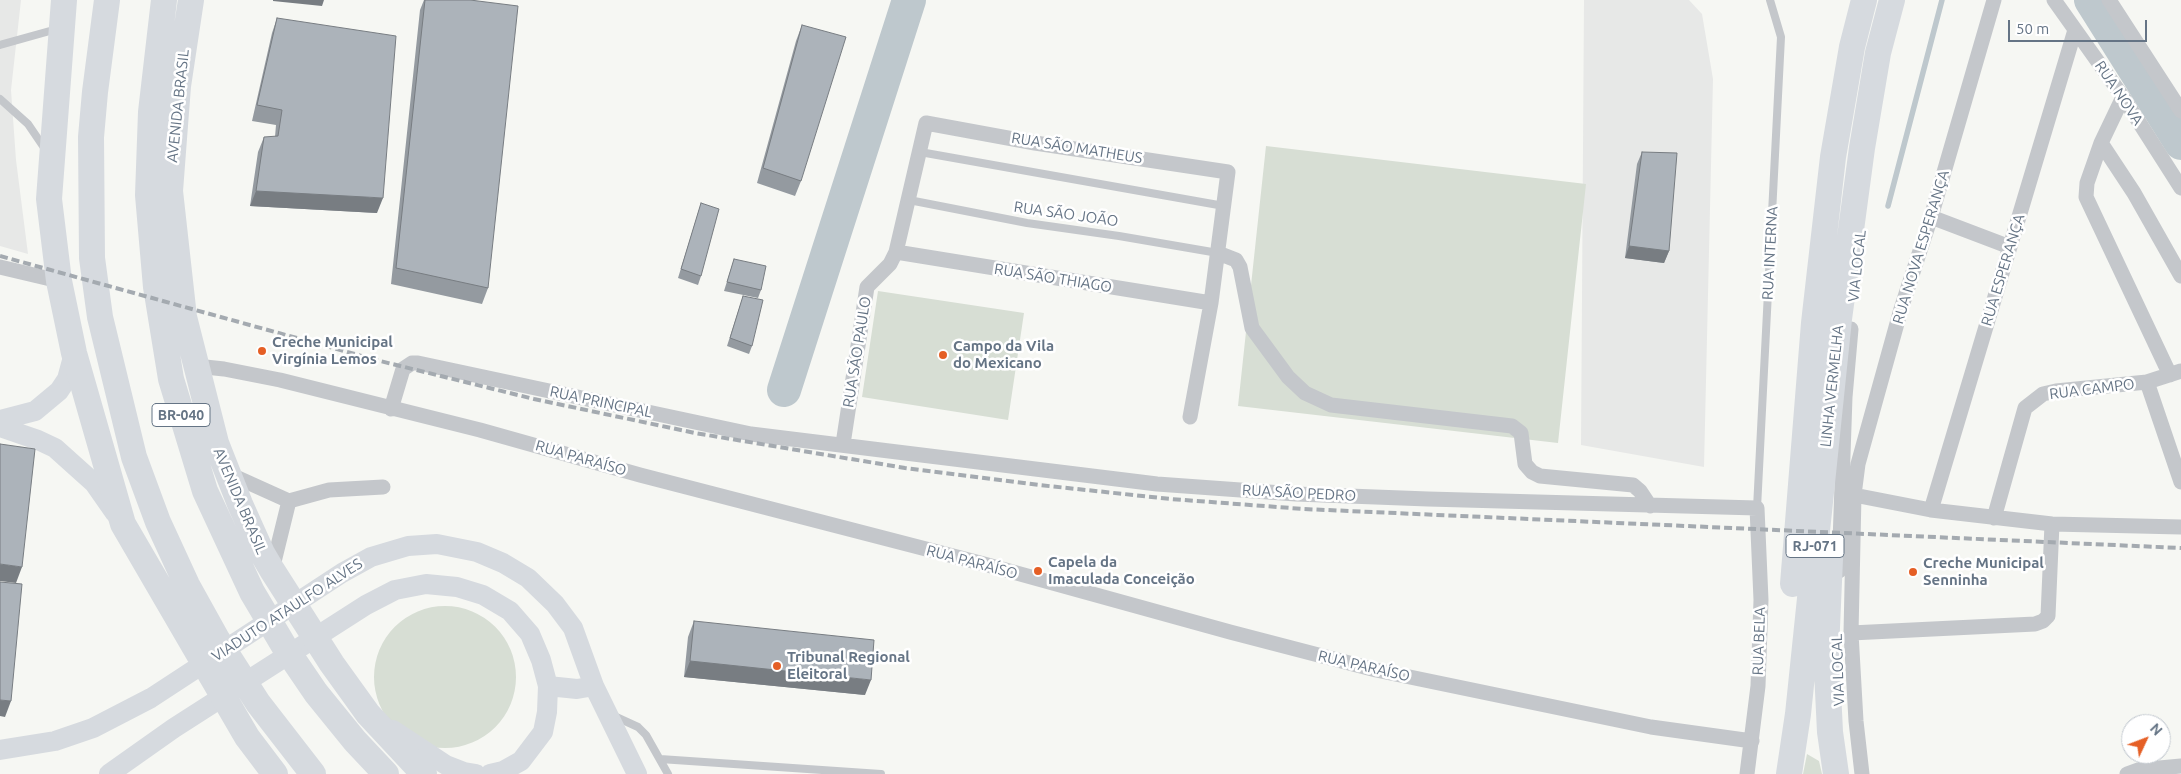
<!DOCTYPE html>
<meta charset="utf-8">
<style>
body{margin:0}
#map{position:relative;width:2181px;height:774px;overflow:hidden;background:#f6f7f3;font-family:Ubuntu,sans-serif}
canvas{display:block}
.north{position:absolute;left:2121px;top:714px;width:50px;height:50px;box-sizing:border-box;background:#fff;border:1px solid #c1c7ce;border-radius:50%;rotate:47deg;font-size:14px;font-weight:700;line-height:20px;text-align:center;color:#657485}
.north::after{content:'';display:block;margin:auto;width:18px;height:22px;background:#e55f25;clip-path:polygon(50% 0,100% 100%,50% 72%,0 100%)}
.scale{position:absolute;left:2008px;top:20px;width:139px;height:22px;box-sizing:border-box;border:2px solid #657485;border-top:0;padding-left:6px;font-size:15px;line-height:18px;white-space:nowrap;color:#657485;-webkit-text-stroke:4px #fff;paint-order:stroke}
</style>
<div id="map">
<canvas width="2181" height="774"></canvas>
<div class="north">N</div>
<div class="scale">50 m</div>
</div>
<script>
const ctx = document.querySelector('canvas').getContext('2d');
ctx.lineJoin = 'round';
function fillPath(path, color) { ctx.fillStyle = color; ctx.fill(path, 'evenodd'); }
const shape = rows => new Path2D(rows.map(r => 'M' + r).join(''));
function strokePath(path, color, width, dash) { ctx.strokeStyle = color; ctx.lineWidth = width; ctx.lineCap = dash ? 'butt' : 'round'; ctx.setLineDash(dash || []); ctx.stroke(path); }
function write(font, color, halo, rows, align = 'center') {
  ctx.font = font + ' Ubuntu,sans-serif'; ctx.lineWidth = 5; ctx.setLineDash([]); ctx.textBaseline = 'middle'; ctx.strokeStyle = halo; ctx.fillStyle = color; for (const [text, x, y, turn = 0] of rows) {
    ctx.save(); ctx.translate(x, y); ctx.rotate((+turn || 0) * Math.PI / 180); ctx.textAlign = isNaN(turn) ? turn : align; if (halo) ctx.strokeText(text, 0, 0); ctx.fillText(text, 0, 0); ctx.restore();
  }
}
fillPath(shape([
 [0,0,21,0,11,90,16,160,28,254,0,246],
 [1584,0,1689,0,1702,14,1713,79,1704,467,1581,445]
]), '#e7e8e7');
fillPath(shape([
 [1266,146,1586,184,1558,443,1238,406],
 [878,291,1024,313,1008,420,862,397],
 '374 677a71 71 0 1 1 142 0a71 71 0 1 1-142 0Z',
 [1807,754,1819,761,1822,774,1803,774]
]), '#d7ded4');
strokePath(shape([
 [1888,206,1942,0]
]), '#bec8cd', 5.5);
strokePath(shape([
 [2091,0,2181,143],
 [784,390,909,0]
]), '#bec8cd', 34);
strokePath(shape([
 [0,45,57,29],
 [0,99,28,124,45,149],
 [920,152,1224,206],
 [909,200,1027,223,1119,236,1218,253],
 [1757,508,1781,37,1770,0],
 [614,716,638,727,646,735,668,774],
 [660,759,881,774]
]), '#c4c7cb', 8);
strokePath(shape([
 [2054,0,2123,97,2181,188],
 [2109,0,2181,111],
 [2123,97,2101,143,2134,193,2181,276],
 [2101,143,2087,183,2086,197,2170,375],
 [1931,217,2010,247],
 [896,252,1211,303],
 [1218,253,1236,260,1240,267,1252,328,1288,377,1305,393,1331,405,1512,426,1521,433,1525,464,1532,472,1540,476,1633,485,1640,491,1650,506],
 [0,267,59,281],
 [196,366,224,369,280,380,480,430,640,475,984,564,1230,632,1376,670,1651,727,1752,741],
 [2147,382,2181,371],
 [391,409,403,369,412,363,418,363,751,434,1157,484,1296,494,1428,499,1757,508,1761,600,1758,686,1747,774],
 [843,444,867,287,890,264,896,252,926,123,1035,143,1228,172,1211,303,1190,417],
 [227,473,289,501,272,570],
 [1854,495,1931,510,2052,524,2181,527],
 [289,501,329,490,383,487],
 [1931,510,2075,30],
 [1994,518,2025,408,2043,394,2056,391,2147,382,2181,482],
 [1839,571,1845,397,1851,329],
 [1851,633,2035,624,2043,621,2048,616,2052,524],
 [1862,774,1856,721,1851,633,1854,495,1858,464,1901,309,1931,217,1994,0],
 [2127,774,2138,770,2181,766]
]), '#c4c7cb', 15);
strokePath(shape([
 [0,420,35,411,59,391,67,379,74,353],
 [0,427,38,440,55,448,94,483,115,513],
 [548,686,577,689,594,686],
 [393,730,446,765,464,772,476,774],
 [0,750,55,741,93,728,151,698,342,573,371,557,408,546,437,544,477,552,503,563,528,578,555,604,573,628,594,686,637,774],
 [109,774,174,728,366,605,395,590,426,584,457,587,483,595,510,611,530,634,541,660,548,686,547,712,543,732,521,761,503,771,490,774]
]), '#d6dadf', 20);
strokePath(shape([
 [64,0,49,199,59,281,74,353,123,524,247,737,275,774],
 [107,0,95,92,91,137,92,258,100,317,134,457,158,522,187,585,217,639,258,703,313,774],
 [164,0,151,112,148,195,156,287,171,379,205,491,252,592,284,646,316,693,355,741,386,774],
 [191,0,178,86,170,191,184,317,216,443,240,504,262,553,272,570,332,664,368,714,424,774],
 [1830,559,1826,650,1830,732,1836,774],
 [1793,584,1814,323,1833,157,1852,47,1864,0],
 [1789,774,1798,714,1839,319,1862,148,1878,53,1892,0]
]), '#d6dadf', 26);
strokePath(shape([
 [0,256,380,361,534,399,695,433,905,468,1039,485,1171,499,1304,509,2181,548]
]), '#a4aab0', 4, [8, 4]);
fillPath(shape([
 [424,0,470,0,488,288,482,304,391,284,420,10],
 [277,18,377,213,250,206,258,152,264,137,275,137,276,125,252,121,272,33],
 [802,25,801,181,795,196,757,183,796,41],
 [1642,152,1669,251,1664,263,1625,258,1637,164],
 [701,203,701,276,698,285,678,278],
 [734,259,761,290,758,298,724,291],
 [743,296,752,346,749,354,727,346],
 [694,621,865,695,684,677,688,637]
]), '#949aa0');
fillPath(shape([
 [273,0,324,0,322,6,273,1],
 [256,191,383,198,377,213,250,206],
 [1629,246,1669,251,1664,263,1625,258],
 [0,564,22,567,16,583,0,581],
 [690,661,871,680,865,695,684,677],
 [0,700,11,701,5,717,0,716]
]), '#787d82');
const building = shape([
 [425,0,470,0,518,6,488,288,396,268,425,0],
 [277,18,396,36,383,198,256,191,264,137,278,136,282,110,257,105,277,18],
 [802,25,846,37,801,181,763,168,802,25],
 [1642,152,1677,153,1669,251,1629,246,1642,152],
 [701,203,719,209,701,276,681,269,701,203],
 [734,259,766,266,761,290,727,282,734,259],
 [743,296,763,300,752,346,730,338,743,296],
 [0,444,35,449,22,567,0,564,0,444],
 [0,582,22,584,11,701,0,700,0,582],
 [694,621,874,640,871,680,690,661,694,621]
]);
fillPath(building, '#acb3ba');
strokePath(building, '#787d82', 1);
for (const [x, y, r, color] of [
 [262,351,5,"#e55f25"],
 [943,355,5,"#e55f25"],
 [1038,571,5,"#e55f25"],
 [1913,572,5,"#e55f25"],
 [777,666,5,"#e55f25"]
]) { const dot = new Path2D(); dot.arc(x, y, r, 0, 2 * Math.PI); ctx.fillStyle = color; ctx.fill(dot); strokePath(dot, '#fff', 2); }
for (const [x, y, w] of [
 [181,415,58],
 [1815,546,58]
]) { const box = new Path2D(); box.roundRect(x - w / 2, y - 11.5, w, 23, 4); ctx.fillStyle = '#fff'; ctx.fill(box); strokePath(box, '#657485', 1); }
write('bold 14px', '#657485', null, [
 ["BR-040",181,415],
 ["RJ-071",1815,546]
]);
write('15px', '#657485', '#fff', [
 ["RUA NOVA",2119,93,56],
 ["AVENIDA BRASIL",178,106,-84],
 ["RUA SÃO MATHEUS",1077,148,9],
 ["RUA SÃO JOÃO",1066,214,8],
 ["RUA NOVA ESPERANÇA",1921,247,-73],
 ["RUA INTERNA",1770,253,-87],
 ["VIA LOCAL",1857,266,-84],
 ["RUA ESPERANÇA",2003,270,-73],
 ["RUA SÃO THIAGO",1053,278,9],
 ["RUA SÃO PAULO",857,352,-81],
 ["LINHA VERMELHA",1832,386,-84],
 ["RUA CAMPO",2092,389,-7],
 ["RUA PRINCIPAL",601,402,12],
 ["RUA PARAÍSO",581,458,16],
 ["RUA SÃO PEDRO",1299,493,3],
 ["AVENIDA BRASIL",240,501,67],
 ["RUA PARAÍSO",972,562,15],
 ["VIADUTO ATAULFO ALVES",287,610,-33],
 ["RUA BELA",1759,641,-88],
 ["RUA PARAÍSO",1364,666,13],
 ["VIA LOCAL",1838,670,-92]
]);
write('bold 15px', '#657485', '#fff', [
 ["Creche Municipal",272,342],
 ["Virgínia Lemos",272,359],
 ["Campo da Vila",953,346],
 ["do Mexicano",953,363],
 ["Capela da",1048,562],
 ["Imaculada Conceição",1048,579],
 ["Creche Municipal",1923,563],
 ["Senninha",1923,580],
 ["Tribunal Regional",787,657],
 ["Eleitoral",787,674]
], 'left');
</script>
